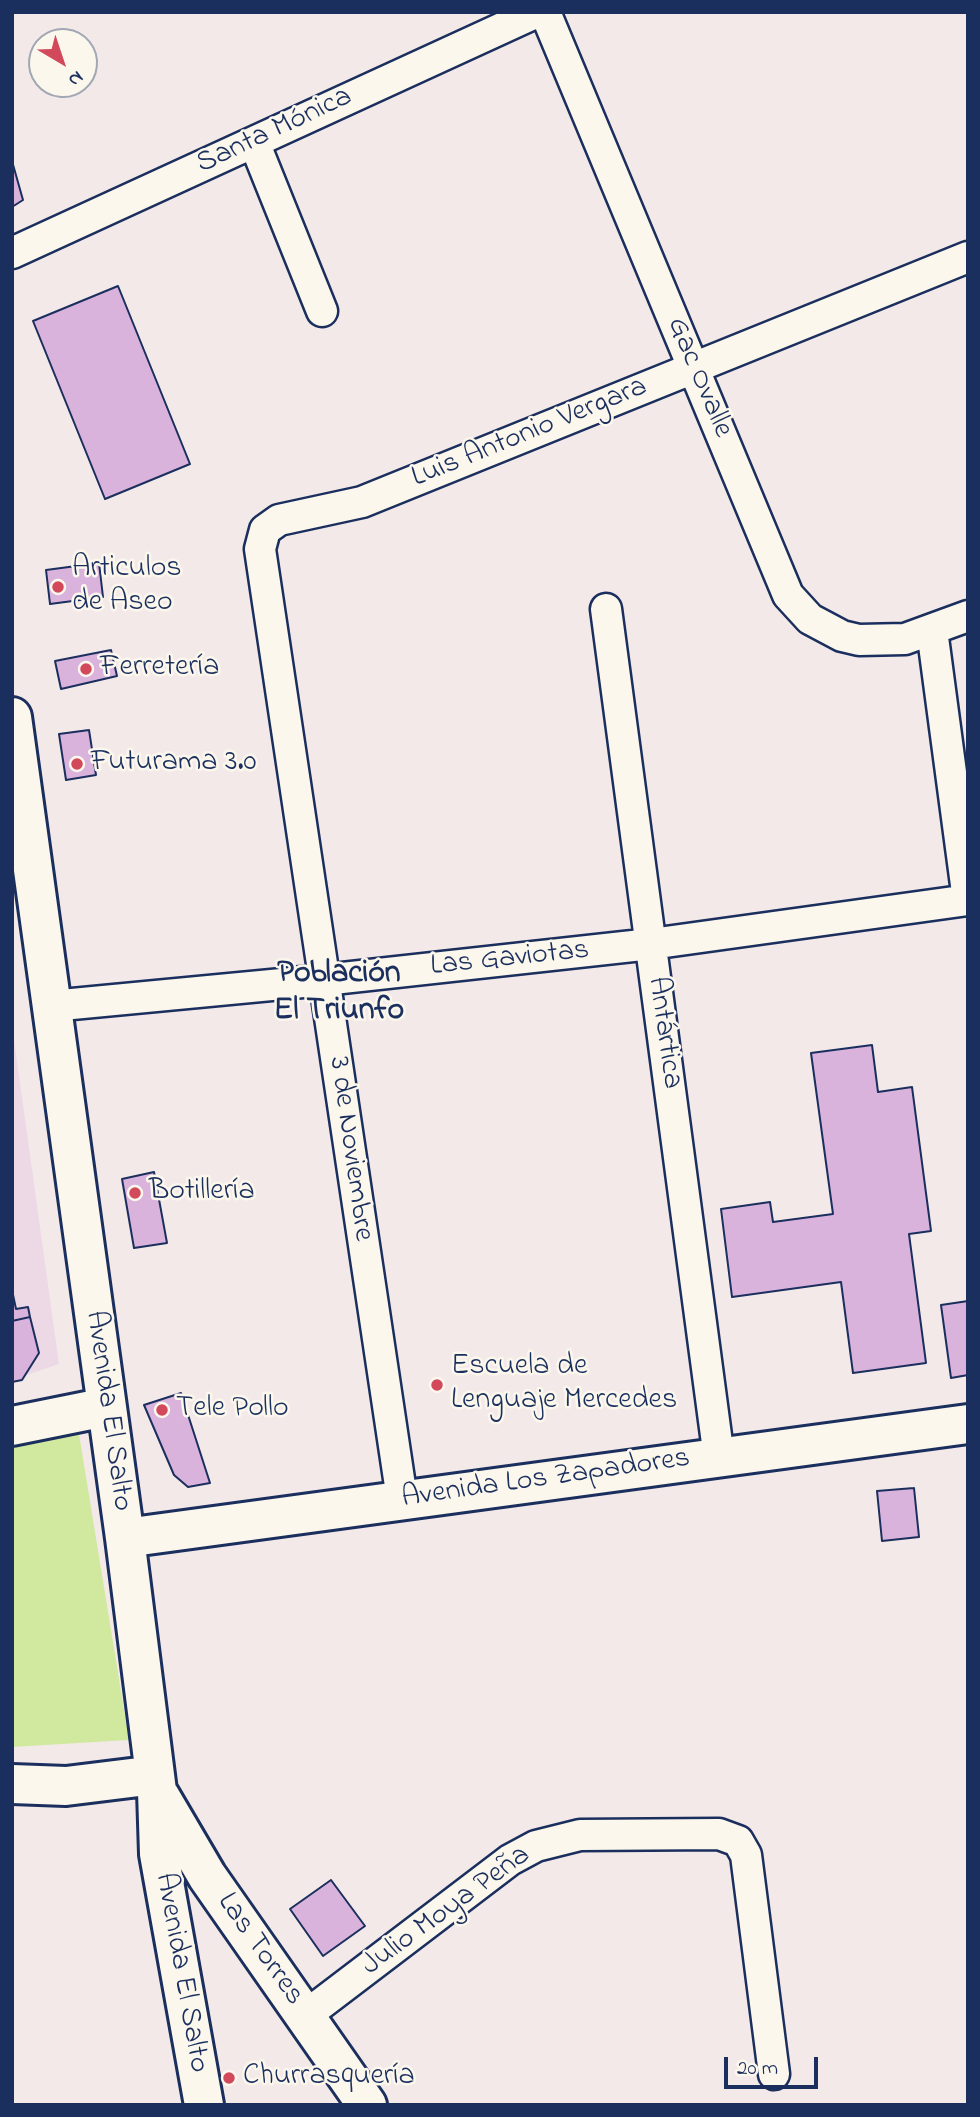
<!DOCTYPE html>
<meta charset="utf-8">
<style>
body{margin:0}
#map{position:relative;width:980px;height:2117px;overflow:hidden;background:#f4e9e9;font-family:"Indie Flower",sans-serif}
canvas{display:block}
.frame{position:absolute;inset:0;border:14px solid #1b2f5e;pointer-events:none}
.north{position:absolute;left:28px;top:28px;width:70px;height:70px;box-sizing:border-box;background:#fbf7ec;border:2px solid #a1a7b3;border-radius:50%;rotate:141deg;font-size:19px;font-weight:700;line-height:28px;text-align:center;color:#1b2f5e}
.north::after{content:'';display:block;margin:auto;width:24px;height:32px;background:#d1495b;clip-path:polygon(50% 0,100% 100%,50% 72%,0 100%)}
.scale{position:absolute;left:724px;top:2057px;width:94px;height:32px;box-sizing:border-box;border:4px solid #1b2f5e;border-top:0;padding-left:9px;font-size:21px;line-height:24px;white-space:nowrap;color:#1b2f5e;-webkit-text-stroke:5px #fbf7ec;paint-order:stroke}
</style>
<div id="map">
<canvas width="980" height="2117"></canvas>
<div class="frame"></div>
<div class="north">N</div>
<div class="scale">20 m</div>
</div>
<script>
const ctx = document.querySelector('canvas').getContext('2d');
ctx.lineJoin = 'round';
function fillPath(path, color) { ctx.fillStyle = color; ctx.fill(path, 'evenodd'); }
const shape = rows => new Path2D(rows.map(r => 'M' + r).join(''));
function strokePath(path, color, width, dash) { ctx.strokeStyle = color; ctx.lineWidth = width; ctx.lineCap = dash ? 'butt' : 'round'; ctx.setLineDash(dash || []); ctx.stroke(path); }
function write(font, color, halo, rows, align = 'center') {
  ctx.font = font + ' "Indie Flower",sans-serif'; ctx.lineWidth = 5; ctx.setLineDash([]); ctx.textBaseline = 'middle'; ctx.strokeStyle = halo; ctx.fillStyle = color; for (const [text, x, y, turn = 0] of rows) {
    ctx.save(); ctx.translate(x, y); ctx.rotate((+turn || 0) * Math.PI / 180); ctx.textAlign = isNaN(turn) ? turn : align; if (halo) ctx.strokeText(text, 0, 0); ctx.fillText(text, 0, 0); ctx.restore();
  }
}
fillPath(shape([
 [12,1025,59,1364,12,1380]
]), '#ecd9e5');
fillPath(shape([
 [41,1430,79,1434,129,1740,12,1747,12,1441]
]), '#d1e99e');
const building = shape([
 [12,161,23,200,12,207,12,161],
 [118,286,190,464,105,499,33,321,118,286],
 [99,563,103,597,50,604,46,570,99,563],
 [111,650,117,676,61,689,55,661,111,650],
 [89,730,96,775,66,780,59,734,89,730],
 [872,1045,878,1092,912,1087,931,1231,909,1234,926,1363,853,1373,841,1282,732,1297,721,1209,770,1202,773,1222,833,1214,811,1053,872,1045],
 [154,1172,167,1243,134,1248,122,1179,154,1172],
 [12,1290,16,1309,28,1307,30,1317,12,1321,12,1290],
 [968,1301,968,1375,951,1378,941,1305,968,1301],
 [30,1317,39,1353,22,1380,12,1382,12,1321,30,1317],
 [181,1393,210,1483,188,1487,174,1475,144,1405,181,1393],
 [914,1488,919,1537,882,1541,877,1491,914,1488],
 [331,1880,365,1926,323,1956,290,1909,331,1880]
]);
fillPath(building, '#dab3dc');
strokePath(building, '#1b2f5e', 2);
const street = shape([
 [545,12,788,595,810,619,842,636,859,640,905,639,968,616],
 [254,142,322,311],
 [12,253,537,12],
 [606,609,719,1458],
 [932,630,968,900],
 [51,1006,324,980,651,944,968,900],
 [402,1499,260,549,265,530,279,520,362,502,968,257],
 [305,2016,510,1860,536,1846,580,1835,719,1834,738,1841,746,1855,774,2074]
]);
const secondary = shape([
 [12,717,125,1538,157,1791,159,1854,204,2105],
 [12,1426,106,1407],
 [125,1538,968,1424],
 [12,1784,66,1786,155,1775],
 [160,1796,207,1876,367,2105]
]);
strokePath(street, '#1b2f5e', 35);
strokePath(secondary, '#1b2f5e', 44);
strokePath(street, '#fbf7ec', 30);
strokePath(secondary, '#fbf7ec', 38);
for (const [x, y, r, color] of [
 [58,587,7,"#d1495b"],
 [86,669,7,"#d1495b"],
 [77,764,7,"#d1495b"],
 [135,1193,7,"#d1495b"],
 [437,1385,7,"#d1495b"],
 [162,1410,7,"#d1495b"],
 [229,2078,7,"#d1495b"]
]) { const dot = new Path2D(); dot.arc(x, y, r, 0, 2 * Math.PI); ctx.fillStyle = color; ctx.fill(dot); strokePath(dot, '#fbf7ec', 2.5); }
write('30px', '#1b2f5e', '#fbf7ec', [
 ["Santa Mónica",275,132,-25],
 ["Gac Ovalle",698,378,67],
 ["Luis Antonio Vergara",530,434,-22],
 ["Las Gaviotas",510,960,-6],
 ["Antártica",663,1033,82],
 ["3 de Noviembre",349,1149,82],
 ["Avenida El Salto",107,1411,82],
 ["Avenida Los Zapadores",546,1480,-8],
 ["Julio Moya Peña",447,1912,-36],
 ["Las Torres",259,1950,55],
 ["Avenida El Salto",180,1973,80]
]);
write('30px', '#1b2f5e', '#fbf7ec', [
 ["Articulos",72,570],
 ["de Aseo",72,604],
 ["Ferretería",100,669],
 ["Futurama 3.0",91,764],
 ["Botillería",149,1193],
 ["Escuela de",451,1368],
 ["Lenguaje Mercedes",451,1402],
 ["Tele Pollo",176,1410],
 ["Churrasquería",243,2078]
], 'left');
write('bold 32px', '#1b2f5e', '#fbf7ec', [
 ["Población",339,976],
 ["El Triunfo",339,1013]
]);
</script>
